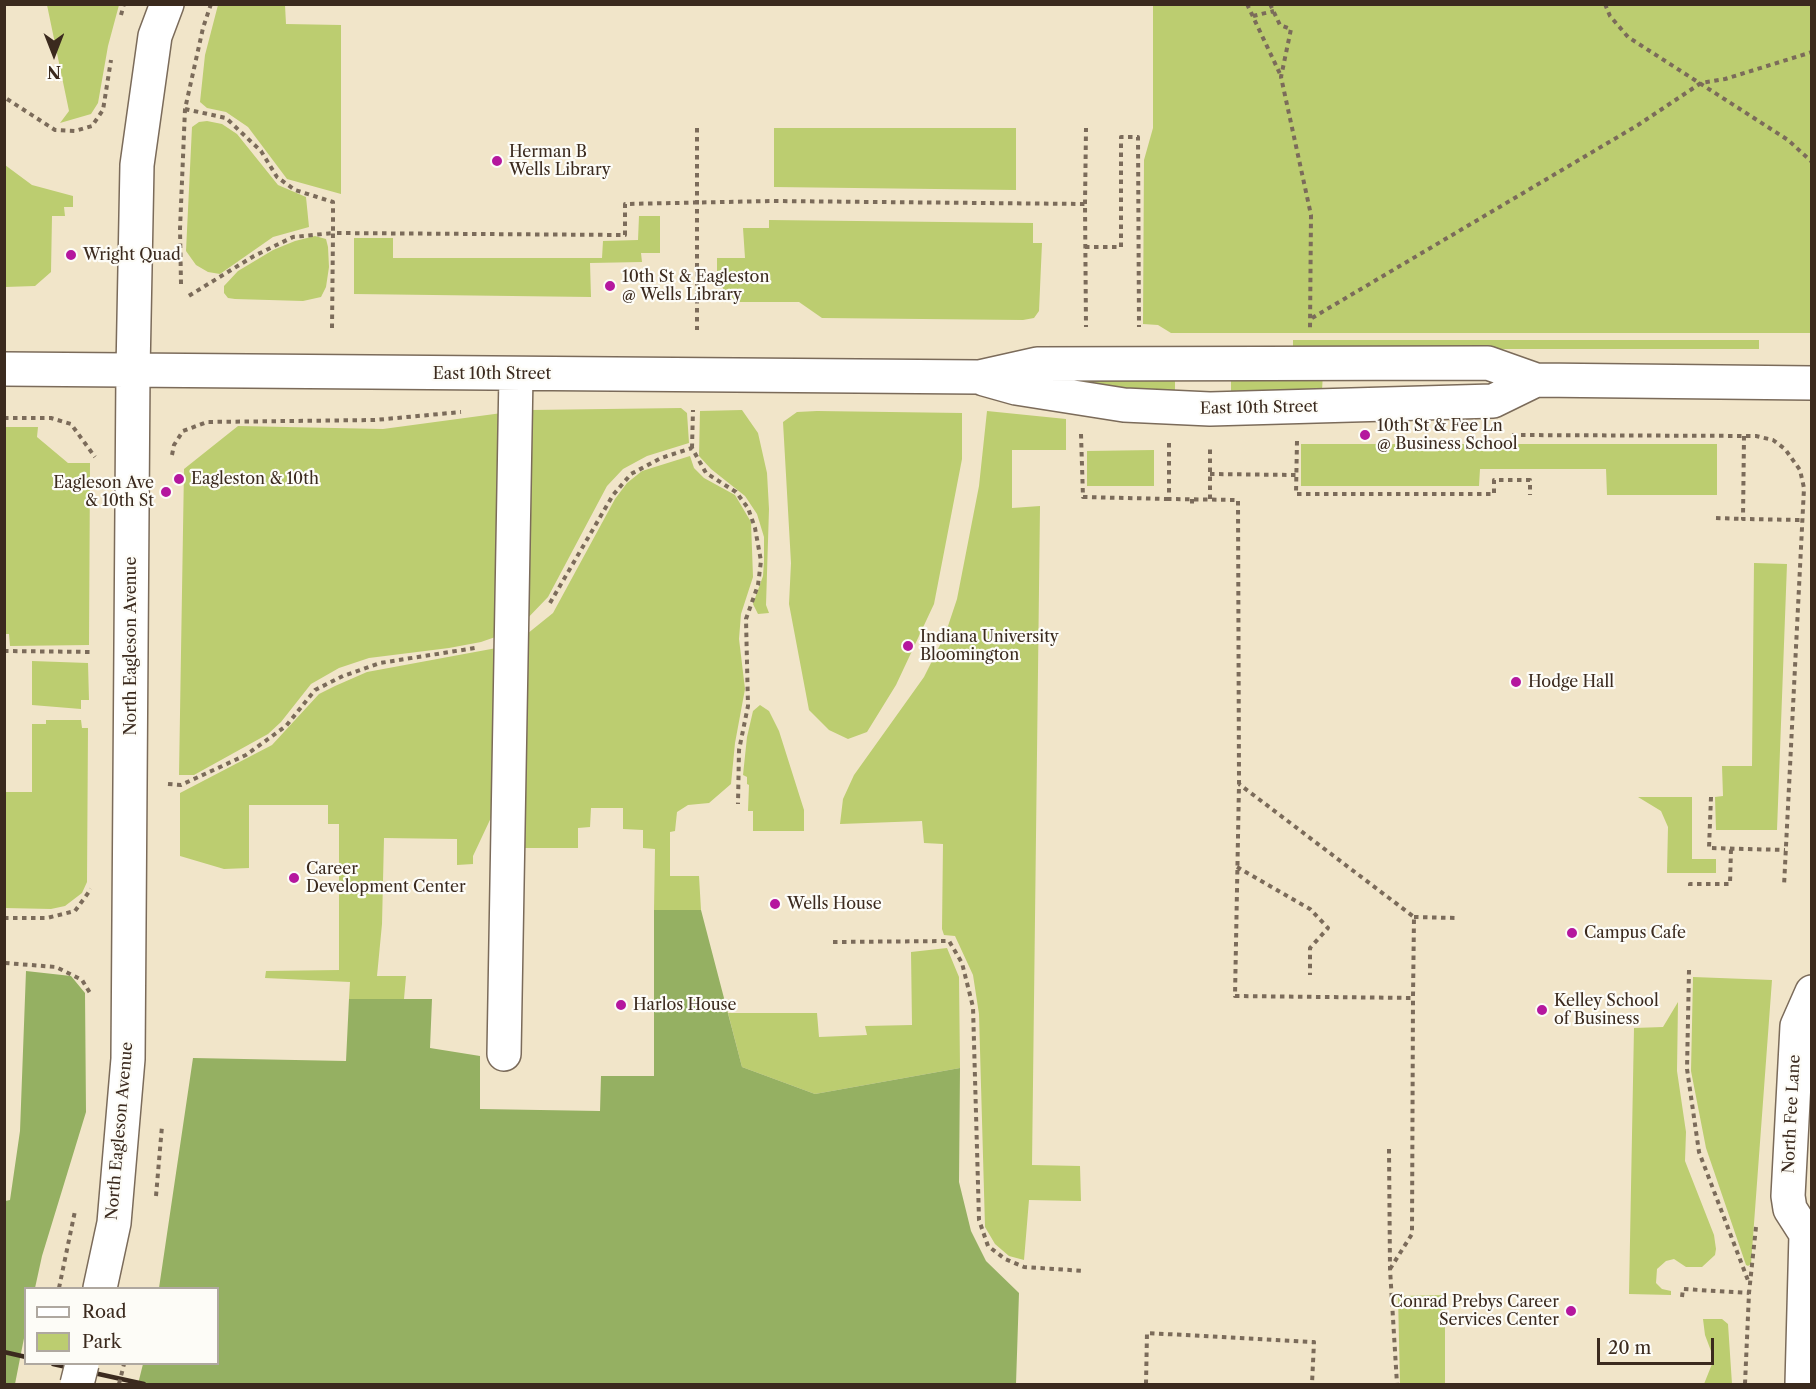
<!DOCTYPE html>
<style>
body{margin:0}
#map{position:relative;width:1816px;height:1389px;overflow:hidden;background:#f1e5c9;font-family:"Libre Caslon Text",serif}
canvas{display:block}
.frame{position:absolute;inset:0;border:6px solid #3b2a1e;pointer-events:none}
.legend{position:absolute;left:24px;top:1287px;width:195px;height:78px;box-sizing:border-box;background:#fdfcf7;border:2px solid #afa8a0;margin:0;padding:8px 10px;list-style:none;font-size:18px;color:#3b2a1e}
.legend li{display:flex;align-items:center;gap:12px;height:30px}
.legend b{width:30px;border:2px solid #afa8a0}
.north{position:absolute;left:24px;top:24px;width:60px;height:60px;-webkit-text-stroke:4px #fdfcf7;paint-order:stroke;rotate:180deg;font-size:16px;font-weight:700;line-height:24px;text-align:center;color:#3b2a1e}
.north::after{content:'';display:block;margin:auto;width:21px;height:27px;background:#3b2a1e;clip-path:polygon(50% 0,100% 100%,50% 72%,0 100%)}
.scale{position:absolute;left:1597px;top:1338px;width:117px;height:27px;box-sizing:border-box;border:3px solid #3b2a1e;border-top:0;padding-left:8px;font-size:18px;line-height:21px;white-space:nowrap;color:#3b2a1e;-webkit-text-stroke:4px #fdfcf7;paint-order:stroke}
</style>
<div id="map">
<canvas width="1816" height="1389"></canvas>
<div class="frame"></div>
<ul class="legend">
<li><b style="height:8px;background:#fff"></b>Road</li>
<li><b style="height:16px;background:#bccd70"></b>Park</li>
</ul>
<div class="north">N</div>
<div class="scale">20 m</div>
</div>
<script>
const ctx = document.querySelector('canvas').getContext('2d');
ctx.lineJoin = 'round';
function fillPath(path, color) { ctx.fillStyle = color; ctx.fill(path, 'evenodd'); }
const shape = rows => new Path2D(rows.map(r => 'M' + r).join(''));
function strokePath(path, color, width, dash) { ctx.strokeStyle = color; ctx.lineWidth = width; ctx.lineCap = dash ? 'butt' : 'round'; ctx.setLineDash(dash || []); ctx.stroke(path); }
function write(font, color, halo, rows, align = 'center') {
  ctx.font = font + ' "Libre Caslon Text",serif'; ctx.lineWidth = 4.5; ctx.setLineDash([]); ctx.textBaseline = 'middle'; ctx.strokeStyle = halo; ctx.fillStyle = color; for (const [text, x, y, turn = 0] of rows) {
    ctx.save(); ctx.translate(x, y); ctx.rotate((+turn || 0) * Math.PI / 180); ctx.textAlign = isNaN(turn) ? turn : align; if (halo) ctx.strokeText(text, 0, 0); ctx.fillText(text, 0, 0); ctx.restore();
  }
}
fillPath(shape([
 [47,5,119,5,108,46,98,103,91,114,60,123,69,111],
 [218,5,285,5,286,24,341,25,341,194,287,179,248,127,226,112,207,108,200,102,205,55],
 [1153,5,1811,5,1811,333,1171,333,1158,325,1143,324,1144,160,1153,128],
 [207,121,222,124,237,134,278,185,306,197,309,227,273,237,220,274,208,272,196,265,186,251,192,127,199,122],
 [774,128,1016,128,1016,190,774,187],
 [5,165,32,185,73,196,73,207,64,207,65,216,52,216,51,272,35,286,5,287],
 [639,216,660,216,660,253,641,253,642,262,590,263,591,297,354,294,354,238,393,238,393,258,602,258,603,241,638,240],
 [769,220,1033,223,1033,243,1042,243,1039,311,1034,318,1023,320,822,318,799,302,740,302,728,297,717,278,717,258,745,258,743,228,769,228],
 [315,236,326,239,328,247,329,267,326,287,321,297,303,301,235,299,228,298,224,293,224,286,238,271,273,250,295,241],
 [1293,340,1759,340,1759,349,1293,349],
 [1084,370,1175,371,1175,398,1085,390],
 [1231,371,1323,372,1322,391,1231,398],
 [681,408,687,413,689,443,647,456,623,469,607,486,548,597,523,623,531,410],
 [742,410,758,433,767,473,769,509,766,605,769,613,758,614,753,604,763,576,764,561,764,537,757,514,745,496,711,469,699,456,700,411],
 [817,411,962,413,962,459,934,604,896,685,867,732,848,739,829,730,809,710,789,604,791,563,783,422,797,412],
 [987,411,1066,419,1066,450,1012,450,1012,508,1040,506,1032,1165,1080,1166,1081,1201,1029,1200,1024,1260,1009,1256,995,1244,985,1227,979,1014,973,975,955,936,944,935,942,929,943,844,924,843,922,821,840,824,843,799,854,775,924,677,945,635,957,599,979,486],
 [502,413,501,635,481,642,449,648,369,658,339,668,311,684,281,722,268,734,194,775,179,775,184,469,238,426,383,429],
 [4,427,38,427,37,437,68,463,90,463,89,645,10,646,9,634,5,634],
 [1301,444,1717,444,1717,495,1607,495,1606,469,1480,469,1479,486,1301,486],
 [1154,450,1154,486,1087,486,1087,451],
 [690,456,694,468,704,478,735,495,751,522,753,577,741,614,739,639,745,689,735,743,731,784,709,803,688,805,677,812,675,831,670,832,670,876,699,876,701,910,654,910,655,849,643,848,643,830,623,829,623,808,591,808,590,827,578,828,578,848,518,848,522,638,553,613,615,499,627,483,642,471],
 [1754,563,1787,564,1777,830,1716,830,1715,797,1723,796,1722,766,1752,766],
 [502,647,496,807,473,856,473,864,457,865,457,839,384,838,382,924,377,976,406,976,404,999,349,999,350,982,265,978,266,971,339,970,339,824,328,824,328,805,249,805,249,868,224,869,180,856,180,793,272,745,319,694,335,686,367,672],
 [32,661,88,663,89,700,81,700,81,709,32,705],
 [760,705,769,711,779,731,804,810,804,831,753,831,753,811,748,811,749,785,747,784,747,777,743,775,747,737,753,711],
 [46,720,81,720,82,728,88,728,87,882,82,893,65,906,51,909,5,908,5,792,32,792,32,724,46,724],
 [1638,797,1692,797,1692,859,1716,859,1716,873,1667,873,1668,827,1661,811],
 [947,948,959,977,960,1068,815,1094,742,1067,728,1013,817,1013,819,1037,867,1035,865,1026,912,1025,911,952],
 [1693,977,1772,980,1751,1264,1748,1266,1746,1265,1706,1148,1691,1071],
 [1678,1002,1677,1071,1686,1132,1685,1161,1714,1235,1716,1249,1715,1255,1702,1267,1686,1267,1674,1259,1666,1261,1657,1269,1656,1283,1662,1289,1671,1291,1671,1295,1629,1294,1634,1028,1663,1027],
 [1445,1295,1445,1384,1400,1384,1398,1296],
 [1703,1319,1722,1319,1728,1324,1732,1384,1704,1384,1714,1359,1705,1335]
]), '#bccd70');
fillPath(shape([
 [654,910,701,910,742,1067,815,1094,960,1068,959,1182,971,1231,986,1261,1019,1293,1016,1384,138,1384,143,1364,218,1364,218,1288,159,1288,193,1058,346,1061,349,999,432,999,430,1048,480,1056,480,1109,600,1111,601,1076,654,1076],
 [26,971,71,976,85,993,86,1112,42,1256,35,1288,26,1288,25,1333,15,1384,5,1384,5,1201,10,1200,20,1131]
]), '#95b062');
const minor = shape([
 [4,369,979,377,1037,364,1488,363,1536,380,1812,383],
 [984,379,1016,388,1124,405,1210,409,1493,401,1536,380],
 [504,1054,516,374],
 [100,1288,114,1223,128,1059,133,371,137,165,155,36,167,4],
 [1802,1384,1806,1234,1790,1209,1788,1196,1797,1026,1812,992]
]);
strokePath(minor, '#7b6b5a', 36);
strokePath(shape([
 [1247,4,1281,76],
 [1270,4,1280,25,1291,29,1281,77,1311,215,1310,328],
 [1605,4,1610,16,1628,37,1788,140,1812,162],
 [121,15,124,4],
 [1253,16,1274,11],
 [7,99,55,130,75,131,92,126,103,110,111,60],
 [185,109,226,118,261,151,277,177,295,190,333,202,333,233,293,237,254,256,187,297],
 [697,128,697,330],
 [1085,204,1086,128],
 [1085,247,1121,247,1121,137,1138,137,1139,327],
 [181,284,180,229,185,109,203,28,211,4],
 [1312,318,1638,125,1701,83,1725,79,1812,52],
 [332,328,333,233,625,235,625,204,772,201,1085,204,1086,327],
 [4,418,51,418,71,424,95,457],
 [1081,434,1083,497,1169,499],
 [1512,435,1756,436,1773,440,1785,449,1800,470,1804,488,1784,886],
 [1744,436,1743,519,1801,520],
 [1297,441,1296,494,1494,494,1494,480,1530,480,1530,495],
 [1169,443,1169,499,1238,500,1239,784,1235,996,1413,998,1414,917,1239,784],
 [692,448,693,410],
 [172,455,174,445,183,431,207,422,375,420,461,412],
 [1210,474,1296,475],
 [1192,499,1192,508],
 [1210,499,1210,446],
 [1716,518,1743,519],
 [550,603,613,495,631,474,661,458,692,448,706,473,736,492,748,508,755,528,761,561,758,585,746,619,748,706,739,750,738,804],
 [4,651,94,652],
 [168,784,181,785,246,755,286,726,315,690,343,676,380,663,475,648],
 [1711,797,1709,848,1785,850],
 [1237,867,1310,909,1328,928,1310,948,1310,975],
 [1690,886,1690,884,1730,884,1731,849],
 [1414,917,1456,918],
 [4,918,47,918,75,911,91,889],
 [833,942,949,941,962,963,973,1007,979,1220,988,1246,1005,1259,1024,1267,1085,1271],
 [5,963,56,967,82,980,90,993],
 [1689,970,1687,1069,1699,1152,1749,1283],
 [1389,1149,1390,1269,1397,1384],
 [156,1196,162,1126],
 [1390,1269,1412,1234,1413,998],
 [59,1288,75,1211],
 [1682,1297,1683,1289,1749,1293],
 [1146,1384,1147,1333,1314,1342,1312,1384],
 [1745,1384,1749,1293,1756,1227]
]), '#7b6b5a', 4, [4.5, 4.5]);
strokePath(minor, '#fff', 33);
strokePath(shape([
 [4,1352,26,1357],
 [53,1364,144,1384]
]), '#3b2a1e', 4.5);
const minorBridge = shape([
 [77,1384,82,1364]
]);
strokePath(minorBridge, '#7b6b5a', 36, []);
strokePath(shape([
 [119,1384,124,1364]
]), '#7b6b5a', 4, [4.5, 4.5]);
strokePath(minorBridge, '#fff', 33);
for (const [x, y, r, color] of [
 [497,161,6,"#b5179e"],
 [71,255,6,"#b5179e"],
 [610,286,6,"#b5179e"],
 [1365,435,6,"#b5179e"],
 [179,479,6,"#b5179e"],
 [166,492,6,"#b5179e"],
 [908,646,6,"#b5179e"],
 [1516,682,6,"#b5179e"],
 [294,878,6,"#b5179e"],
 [775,904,6,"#b5179e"],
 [1572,933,6,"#b5179e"],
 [621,1005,6,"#b5179e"],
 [1542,1010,6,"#b5179e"],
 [1571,1311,6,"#b5179e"]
]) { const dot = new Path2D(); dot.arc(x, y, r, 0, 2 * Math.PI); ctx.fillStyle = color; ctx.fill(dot); strokePath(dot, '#fdfcf7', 2); }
write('16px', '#3b2a1e', '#fdfcf7', [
 ["Herman B",509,152],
 ["Wells Library",509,170],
 ["Wright Quad",83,255],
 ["10th St & Eagleston",622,277],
 ["@ Wells Library",622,295],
 ["10th St & Fee Ln",1377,426],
 ["@ Business School",1377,444],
 ["Eagleston & 10th",191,479],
 ["Eagleson Ave",154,483,"right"],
 ["& 10th St",154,501,"right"],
 ["Indiana University",920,637],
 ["Bloomington",920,655],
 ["Hodge Hall",1528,682],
 ["Career",306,869],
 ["Development Center",306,887],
 ["Wells House",787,904],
 ["Campus Cafe",1584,933],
 ["Kelley School",1554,1001],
 ["of Business",1554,1019],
 ["Harlos House",633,1005],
 ["Conrad Prebys Career",1559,1302,"right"],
 ["Services Center",1559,1320,"right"]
], 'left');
write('16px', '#3b2a1e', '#fdfcf7', [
 ["East 10th Street",492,374],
 ["East 10th Street",1259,408,-1],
 ["North Eagleson Avenue",131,646,-90],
 ["North Fee Lane",1792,1114,-87],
 ["North Eagleson Avenue",120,1131,-85]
]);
</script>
